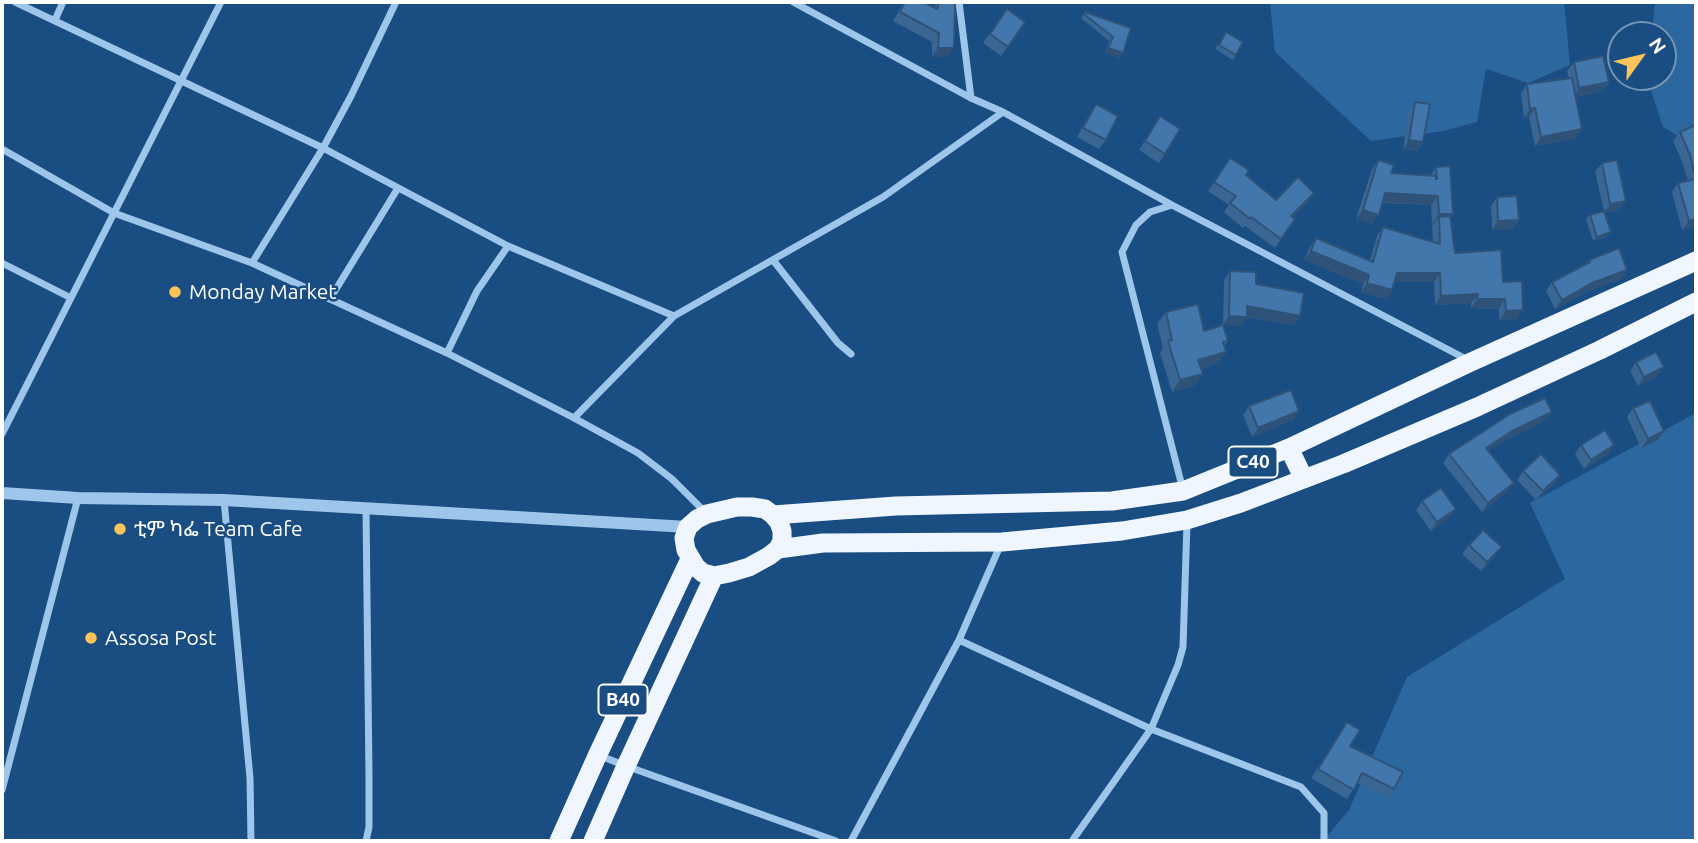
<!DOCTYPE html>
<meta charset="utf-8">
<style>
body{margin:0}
#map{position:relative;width:1698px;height:843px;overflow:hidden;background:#1a4d81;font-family:Ubuntu,sans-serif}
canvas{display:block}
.frame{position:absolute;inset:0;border:4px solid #fff;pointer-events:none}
.north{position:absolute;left:1607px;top:21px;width:70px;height:70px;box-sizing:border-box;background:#1a4d81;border:2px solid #7694b3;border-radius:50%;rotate:56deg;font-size:19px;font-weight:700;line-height:28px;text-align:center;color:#fff}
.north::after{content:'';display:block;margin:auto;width:24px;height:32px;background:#fdc559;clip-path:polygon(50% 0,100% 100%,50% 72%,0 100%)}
</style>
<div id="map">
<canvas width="1698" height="843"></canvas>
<div class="frame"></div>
<div class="north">N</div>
</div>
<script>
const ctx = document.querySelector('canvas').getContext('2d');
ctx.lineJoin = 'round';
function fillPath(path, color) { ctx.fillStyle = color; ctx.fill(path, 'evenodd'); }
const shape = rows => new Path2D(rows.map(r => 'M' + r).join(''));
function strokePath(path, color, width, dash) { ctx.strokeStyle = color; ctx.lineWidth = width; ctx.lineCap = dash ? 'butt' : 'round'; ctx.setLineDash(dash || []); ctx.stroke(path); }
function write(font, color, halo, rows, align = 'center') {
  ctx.font = font + ' Ubuntu,"Noto Sans Ethiopic",sans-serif'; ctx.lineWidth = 5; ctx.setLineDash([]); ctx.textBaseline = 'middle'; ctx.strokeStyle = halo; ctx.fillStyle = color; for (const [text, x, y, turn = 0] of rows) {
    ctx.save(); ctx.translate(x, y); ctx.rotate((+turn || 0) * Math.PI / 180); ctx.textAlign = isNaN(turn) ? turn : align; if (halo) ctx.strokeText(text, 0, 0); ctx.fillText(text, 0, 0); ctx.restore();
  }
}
fillPath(shape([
 [1270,2,1564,2,1570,65,1528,83,1486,69,1477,122,1443,131,1371,141,1275,52],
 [1655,2,1696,2,1696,142,1691,144,1663,127,1648,81,1648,77,1663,77,1663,35,1652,35],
 [1696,413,1696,841,1323,841,1349,810,1407,677,1565,579,1530,503]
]), '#2d67a0');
strokePath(shape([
 [15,2,323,148,508,246,674,316],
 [793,2,971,98,1003,112,1172,205,1468,360],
 [959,2,971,98],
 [55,20,63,2],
 [2,149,114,213,252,263,447,353,574,418,638,453,672,479,706,513],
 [1172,205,1150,212,1136,225,1122,252,1183,490],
 [773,260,838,343,851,354],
 [2,263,71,298],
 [252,263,323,148,351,96,396,2],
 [330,299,398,188],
 [447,353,477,291,508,246],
 [574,418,674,316,883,197,1003,112],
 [2,434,221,2],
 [224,500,250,778,251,841],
 [959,640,1151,729,1301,787,1324,813,1324,841],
 [598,755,626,766,836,841],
 [2,790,78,498],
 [366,841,369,827,369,776,366,508],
 [851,841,959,640,1000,546],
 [1072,841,1151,729,1178,665,1183,647,1187,523]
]), '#9ec5ea', 7);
strokePath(shape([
 [2,493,78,498,224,500,688,527]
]), '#9ec5ea', 12);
strokePath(shape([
 [1289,448,1304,479],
 [737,507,752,507,765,509,773,515,779,522,782,531,782,541,778,549,769,556,749,567,729,573,714,576,703,573,696,567,686,550,684,538,688,527,697,519,707,514,737,507],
 [773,515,896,506,1112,501,1183,491,1289,448,1471,362,1696,261],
 [778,549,823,543,1002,542,1122,531,1187,520,1241,503,1343,464,1477,407,1600,350,1696,302],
 [559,841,598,754,690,559],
 [593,841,626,766,714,576]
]), '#f0f6ff', 19);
fillPath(shape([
 [904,2,923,2,934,8,936,2,955,2,947,57,932,57,932,42,893,21],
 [1007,9,1025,22,1001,56,983,43],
 [1085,12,1131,28,1123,53,1120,58,1105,53,1109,41,1081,18],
 [1223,37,1236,55,1233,60,1215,49],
 [1574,62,1609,82,1602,91,1576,97,1582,129,1576,138,1535,146,1529,117,1524,118,1521,93,1527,84,1569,79,1567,71],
 [1415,102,1423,142,1417,151,1403,149,1409,111],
 [1096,104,1106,140,1099,149,1077,137,1090,113],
 [1160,116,1165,154,1159,163,1139,150],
 [1695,125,1696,226,1682,230,1672,192,1678,183,1688,181,1683,164,1673,141,1680,132],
 [1230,158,1246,175,1276,200,1314,193,1308,202,1293,217,1295,219,1275,248,1245,226,1243,228,1224,212,1229,205,1208,191],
 [1378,160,1391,173,1430,176,1436,167,1450,217,1455,253,1503,282,1517,319,1499,320,1499,309,1471,308,1471,303,1435,305,1434,282,1394,282,1392,290,1386,299,1361,292,1363,284,1304,260,1310,247,1316,238,1370,260,1377,236,1383,227,1433,242,1432,226,1434,223,1432,224,1431,205,1382,203,1372,224,1356,219,1372,169],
 [1602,163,1619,210,1604,213,1607,237,1593,241,1586,219,1590,215,1604,211,1595,172],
 [1497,197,1519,220,1512,229,1492,230,1491,206],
 [1589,260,1621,279,1586,292,1555,309,1546,291,1552,282,1585,265],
 [1230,271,1256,284,1300,316,1294,325,1247,317,1241,326,1223,325,1224,280],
 [1166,312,1228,341,1224,347,1226,352,1217,364,1201,369,1194,386,1172,392,1160,353,1163,348,1157,324],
 [1636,362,1657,376,1638,386,1630,371],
 [1249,406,1293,420,1252,437,1243,415],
 [1633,408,1664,431,1658,440,1641,448,1627,417],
 [1545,421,1506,440,1488,451,1514,483,1507,492,1482,512,1443,463,1449,454],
 [1581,445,1608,454,1584,469,1575,454],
 [1523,471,1560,475,1554,484,1536,500,1517,480],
 [1422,501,1449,518,1431,531,1416,510],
 [1469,545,1502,547,1495,556,1481,571,1462,554],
 [1347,722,1350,746,1394,789,1388,798,1357,783,1347,799,1311,778]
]), '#3a6693');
fillPath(shape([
 [938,48,954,48,947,57,932,57],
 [1108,48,1123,53,1120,58,1105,53],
 [1609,82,1602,91,1573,98,1579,88],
 [1535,108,1529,117,1524,118,1530,109],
 [1582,129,1576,138,1535,146,1541,137],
 [1409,140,1423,142,1417,151,1403,149],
 [1314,193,1308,202,1285,225,1291,216],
 [1385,193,1438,196,1431,205,1379,202],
 [1626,201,1619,210,1604,213,1610,204],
 [1363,210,1379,215,1372,224,1356,219],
 [1439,214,1453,214,1447,223,1439,217,1434,223,1432,224],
 [1696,219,1696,226,1682,230,1689,221],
 [1519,220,1512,229,1492,230,1498,221],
 [1611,232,1607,237,1593,241,1597,237],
 [1311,251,1369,275,1363,284,1304,260],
 [1627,270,1621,279,1586,292,1555,309,1562,300,1592,283],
 [1397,273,1440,273,1434,282,1391,282],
 [1367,283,1392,290,1386,299,1361,292],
 [1478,294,1471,303,1435,305,1441,296],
 [1477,299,1505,299,1499,309,1471,308],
 [1247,306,1300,316,1294,325,1247,317,1241,326,1223,325,1229,316],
 [1523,310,1517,319,1499,320,1506,311],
 [1226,352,1217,364,1190,372,1198,360],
 [1664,367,1657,376,1638,386,1644,377],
 [1203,374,1194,386,1172,392,1180,380],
 [1299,411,1293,420,1252,437,1258,428],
 [1552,412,1545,421,1506,440,1479,457,1486,448,1512,431],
 [1664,431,1658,440,1641,448,1648,439],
 [1614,445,1608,454,1584,469,1591,460],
 [1560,475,1554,484,1536,500,1543,491],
 [1514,483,1507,492,1482,512,1488,503],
 [1456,509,1449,518,1431,531,1437,522],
 [1502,547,1495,556,1481,571,1487,562]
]), '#2f5378');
const building = shape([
 [905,2,923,2,937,9,939,2,955,2,954,48,938,48,939,33,900,12,905,2],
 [1007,9,1025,22,1008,47,990,34,1007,9],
 [1085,12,1131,28,1123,53,1108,48,1113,37,1084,14,1085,12],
 [1226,32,1243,42,1236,55,1219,45,1226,32],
 [1603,56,1609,82,1579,88,1574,62,1603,56],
 [1572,78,1582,129,1541,137,1535,108,1530,109,1527,84,1572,78],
 [1415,102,1430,104,1423,142,1409,140,1415,102],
 [1096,104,1118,116,1106,140,1083,128,1096,104],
 [1160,116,1180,129,1165,154,1145,141,1160,116],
 [1695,125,1696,128,1696,219,1689,221,1678,183,1696,179,1690,155,1680,132,1695,125],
 [1230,158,1249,170,1246,175,1276,200,1298,177,1314,193,1291,216,1295,219,1281,239,1251,217,1250,219,1230,203,1236,196,1214,182,1230,158],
 [1378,160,1394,165,1391,173,1436,176,1436,179,1437,179,1436,167,1450,166,1453,214,1439,214,1438,196,1385,193,1379,215,1363,210,1378,160],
 [1617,160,1626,201,1610,204,1602,163,1617,160],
 [1517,196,1519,220,1498,221,1497,197,1517,196],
 [1604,211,1611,232,1597,237,1590,215,1604,211],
 [1450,216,1455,253,1501,250,1503,282,1522,281,1523,310,1506,311,1505,299,1477,299,1478,294,1441,296,1440,273,1397,273,1392,290,1367,283,1369,275,1311,251,1316,238,1373,262,1383,227,1440,244,1439,217,1450,216],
 [1619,248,1627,270,1592,283,1562,300,1552,282,1590,262,1589,260,1619,248],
 [1230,271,1256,272,1256,284,1304,293,1300,316,1247,306,1247,317,1229,316,1230,271],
 [1198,304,1204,331,1223,325,1228,341,1223,342,1226,352,1198,360,1203,374,1180,380,1168,341,1172,340,1166,312,1198,304],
 [1656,352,1664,367,1644,377,1636,362,1656,352],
 [1291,390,1299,411,1258,428,1249,406,1291,390],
 [1545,398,1552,412,1512,431,1486,448,1514,483,1488,503,1449,454,1510,414,1545,398],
 [1650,401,1664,431,1648,439,1633,408,1650,401],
 [1605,430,1614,445,1591,460,1581,445,1605,430],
 [1541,454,1560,475,1543,491,1523,471,1541,454],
 [1441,488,1456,509,1437,522,1422,501,1441,488],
 [1483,530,1502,547,1487,562,1469,545,1483,530],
 [1347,722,1360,730,1350,746,1403,772,1394,789,1362,773,1354,790,1318,769,1347,722]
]);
fillPath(building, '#4377ab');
strokePath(building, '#2f5378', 2);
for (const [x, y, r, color] of [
 [175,292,7,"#fdc559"],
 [120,529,7,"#fdc559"],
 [91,638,7,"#fdc559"]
]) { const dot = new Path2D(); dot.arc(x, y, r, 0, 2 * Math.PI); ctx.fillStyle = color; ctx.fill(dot); strokePath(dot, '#1a4d81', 2.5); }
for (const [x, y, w] of [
 [1253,462,49],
 [623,700,49]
]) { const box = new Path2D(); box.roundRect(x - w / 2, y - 15.5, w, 31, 5); ctx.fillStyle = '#1a4d81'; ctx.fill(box); strokePath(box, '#fff', 2); }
write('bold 19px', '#fff', null, [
 ["C40",1253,462],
 ["B40",623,700]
]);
write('21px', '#fff', '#1a4d81', [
 ["Monday Market",189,292],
 ["ቲም ካፌ Team Cafe",134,529],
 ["Assosa Post",105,638]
], 'left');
</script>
